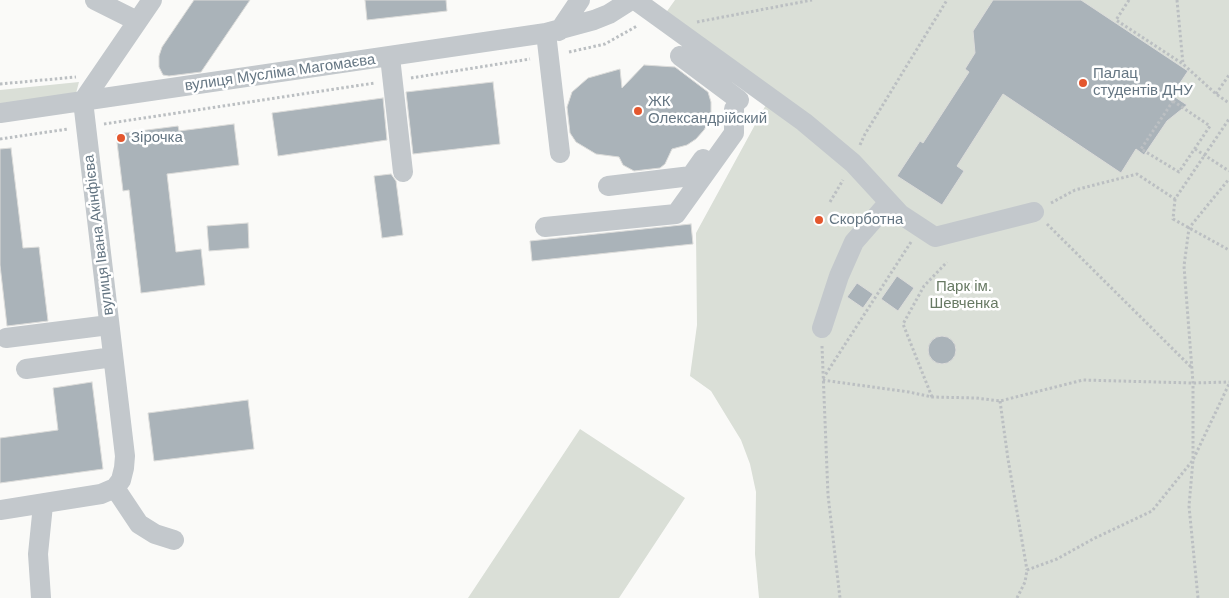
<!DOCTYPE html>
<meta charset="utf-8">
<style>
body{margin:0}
canvas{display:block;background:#fafaf8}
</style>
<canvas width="1229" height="598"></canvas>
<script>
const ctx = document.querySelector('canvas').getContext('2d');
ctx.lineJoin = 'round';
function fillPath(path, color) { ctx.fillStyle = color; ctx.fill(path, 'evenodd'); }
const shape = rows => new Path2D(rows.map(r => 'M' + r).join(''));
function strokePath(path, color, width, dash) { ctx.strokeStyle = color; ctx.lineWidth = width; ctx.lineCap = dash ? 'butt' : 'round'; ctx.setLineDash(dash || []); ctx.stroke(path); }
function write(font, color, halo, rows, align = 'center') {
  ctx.font = font + ' Arial,sans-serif'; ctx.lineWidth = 5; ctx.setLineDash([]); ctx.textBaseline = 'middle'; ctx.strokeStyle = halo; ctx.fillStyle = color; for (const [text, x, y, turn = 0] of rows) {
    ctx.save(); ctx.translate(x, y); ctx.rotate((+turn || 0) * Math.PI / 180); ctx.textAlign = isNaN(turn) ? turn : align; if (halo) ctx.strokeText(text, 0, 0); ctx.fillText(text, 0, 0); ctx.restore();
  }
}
fillPath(shape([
 [675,0,1229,0,1229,598,759,598,755,554,756,492,750,464,741,440,711,391,690,376,697,325,696,233,774,90,665,14],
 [79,82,75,97,0,105,0,90],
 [580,429,685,498,619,598,468,598]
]), '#dadfd7');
const building = shape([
 [194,0,250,0,201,72,169,76,163,75,159,67,159,56,162,47,194,0],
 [365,0,446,0,447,11,367,20,365,0],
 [993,0,1081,0,1188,71,1172,95,1187,105,1167,121,1144,155,1136,149,1121,173,1003,94,957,166,964,171,942,205,897,176,920,141,923,143,969,72,965,69,975,53,973,31,993,0],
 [644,65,675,67,708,92,711,102,711,112,708,123,704,130,696,139,687,145,672,149,665,164,660,168,634,171,623,165,619,157,596,154,576,142,570,133,567,107,572,92,588,78,620,69,622,88,644,65],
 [493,82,500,144,413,154,406,92,493,82],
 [383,98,387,140,278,156,272,113,383,98],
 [234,124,239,165,167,174,176,252,201,249,205,285,141,293,129,190,123,191,116,134,178,126,179,131,234,124],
 [11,148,23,248,39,247,48,321,7,326,0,265,0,149,11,148],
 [391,174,396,181,403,235,382,238,374,176,391,174],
 [248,223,249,248,209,251,207,226,248,223],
 [691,224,693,244,532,261,530,241,691,224],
 [897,276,914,288,898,311,881,299,897,276],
 [857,283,873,294,863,308,847,297,857,283],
 '928 350a14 14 0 1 1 28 0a14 14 0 1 1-28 0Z',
 [92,382,103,469,0,483,0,438,58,430,53,388,92,382],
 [248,400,254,449,154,461,148,413,248,400]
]);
fillPath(building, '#aab3b9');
strokePath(building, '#dcdcda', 1);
strokePath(shape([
 [1129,0,1116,20,1183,64,1216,94,1229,103],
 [1177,0,1183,64],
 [697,22,812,0],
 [569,52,605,44,637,26],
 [411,78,530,59],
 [0,84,76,77],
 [1216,94,1229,75],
 [1173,101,1210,126,1179,172,1141,149,1173,101],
 [104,124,375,83],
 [0,139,68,129],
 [860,145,865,134,947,0],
 [1195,149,1229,171],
 [1175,199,1173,219,1229,250],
 [830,202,843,180],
 [1051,203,1075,190,1137,174,1175,199,1229,119],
 [1047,224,1192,368],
 [911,242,822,380,909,392,932,397,976,398,1000,401,1083,380,1193,383,1229,382],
 [822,346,828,495,840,598],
 [932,397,903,324,924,286,947,262],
 [1000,401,1008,459,1027,570],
 [1017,598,1025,582,1027,570,1057,559,1093,539,1152,511,1193,460,1229,384],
 [1198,598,1189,506,1193,460,1193,383,1184,266,1189,228,1229,179]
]), '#bbbfc2', 3, [2.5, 2.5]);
strokePath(shape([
 [95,0,137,21],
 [635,0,804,122,853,163,900,214,935,237,1034,212],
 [559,31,580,0],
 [546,33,560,153],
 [680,56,739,100],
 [390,57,403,172],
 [0,113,546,33,594,20,609,14,631,0],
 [608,186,691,176,703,159],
 [545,227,676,214,734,133,734,109],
 [822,328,839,276,854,242,889,202],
 [6,338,109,325],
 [26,369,113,357],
 [115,488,139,524,155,534,174,540],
 [0,510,101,494,115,488,121,480,124,468,125,456,83,101,152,0],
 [41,598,38,554,43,505]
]), '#c3c8cc', 20);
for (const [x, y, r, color] of [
 [1083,83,5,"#e4572e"],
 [638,111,5,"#e4572e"],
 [121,138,5,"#e4572e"],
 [819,220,5,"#e4572e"]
]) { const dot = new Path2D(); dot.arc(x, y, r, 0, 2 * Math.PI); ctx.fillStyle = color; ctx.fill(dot); strokePath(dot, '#fff', 2); }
write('15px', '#657683', '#fff', [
 ["вулиця Мусліма Магомаєва",280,73,-8],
 ["вулиця Івана Акінфієва",99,235,-97]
]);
write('15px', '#657683', '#fff', [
 ["Палац",1093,74],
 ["студентів ДНУ",1093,91],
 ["ЖК",648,102],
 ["Олександрійский",648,119],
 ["Зірочка",131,138],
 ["Скорботна",829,220]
], 'left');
write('15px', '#687a64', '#fff', [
 ["Парк iм.",964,287],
 ["Шевченка",964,304]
]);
</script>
